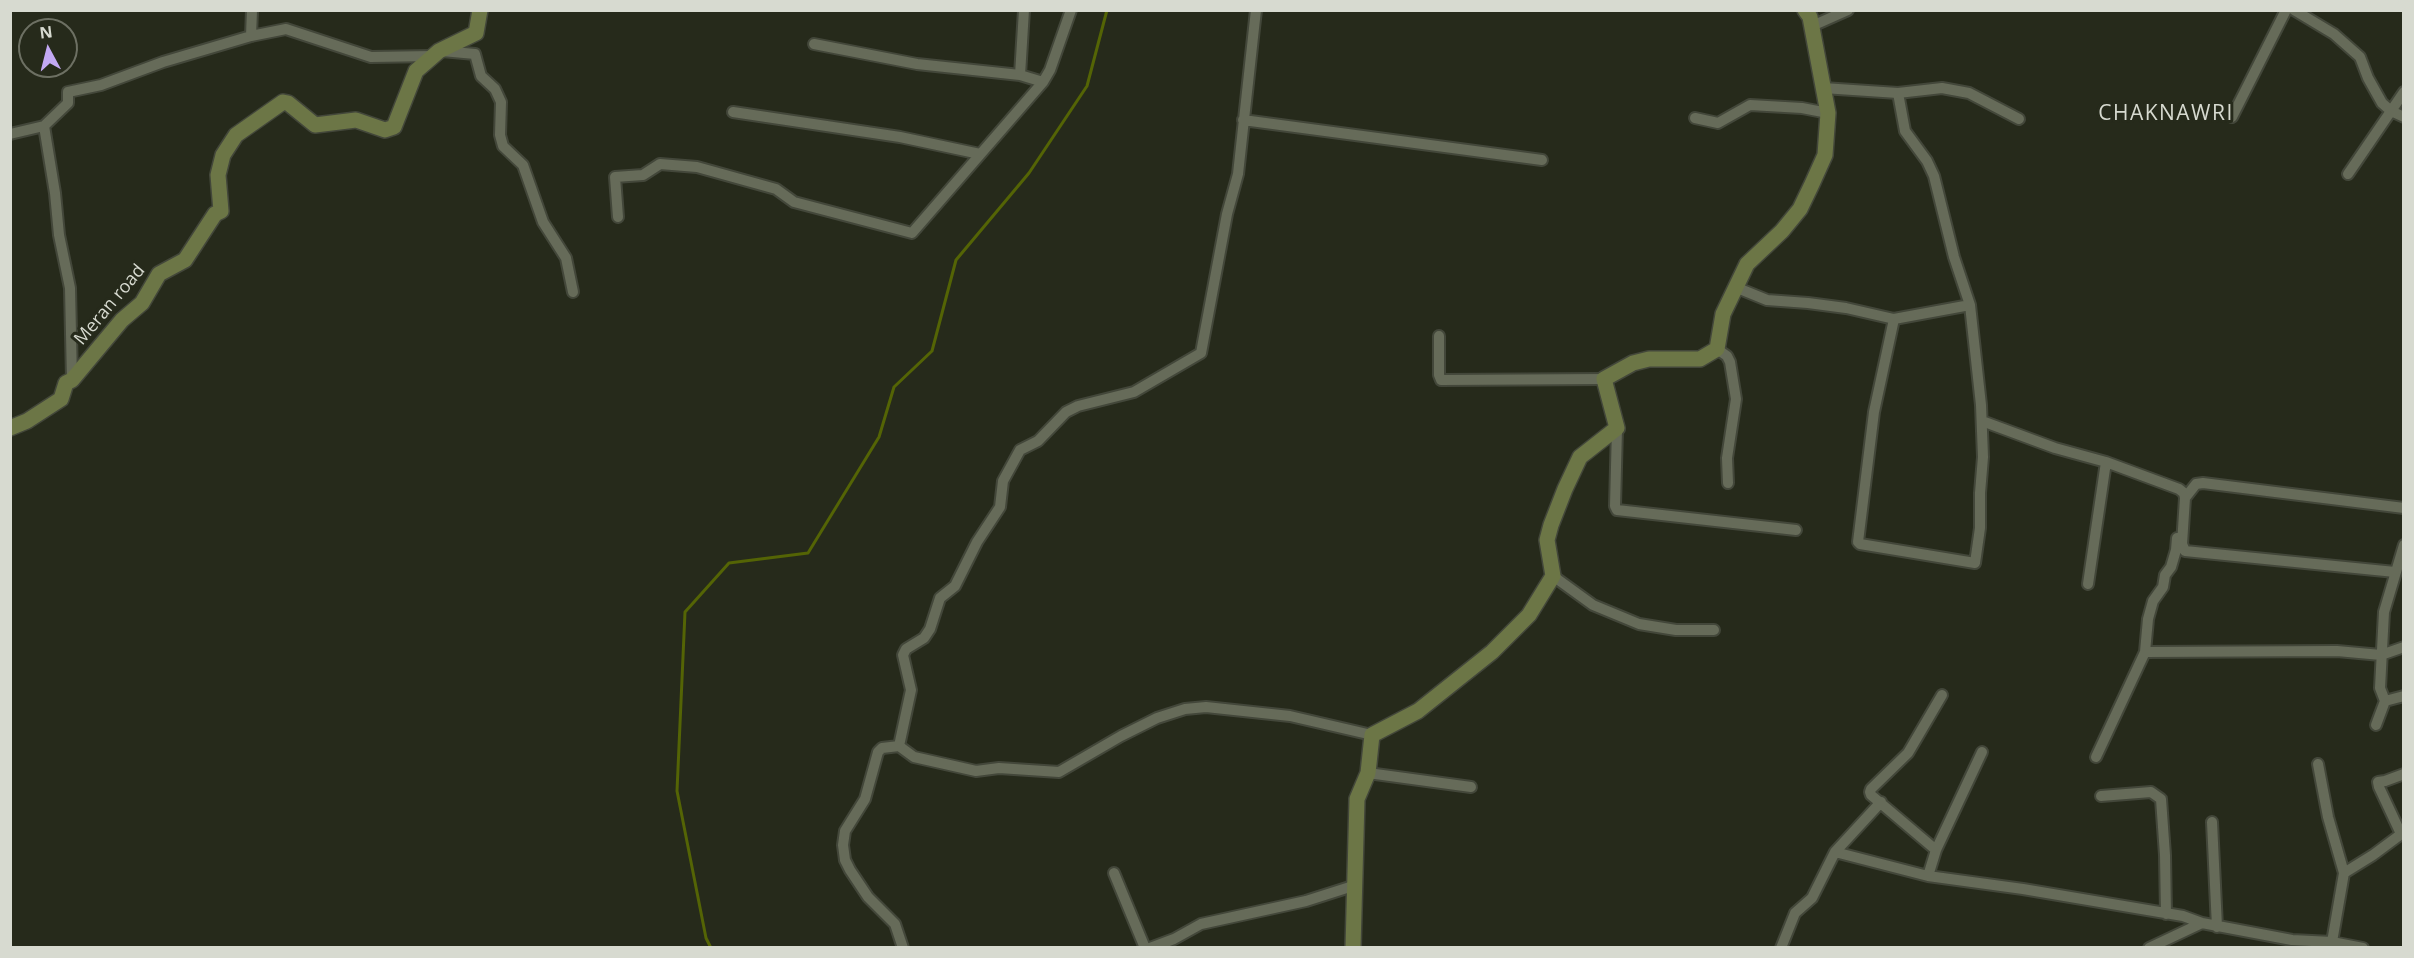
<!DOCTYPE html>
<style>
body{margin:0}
#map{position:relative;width:2414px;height:958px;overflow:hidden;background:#262a1b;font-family:"Open Sans",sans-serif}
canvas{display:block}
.frame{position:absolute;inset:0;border:12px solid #d7dad0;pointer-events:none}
.north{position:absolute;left:18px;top:18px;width:60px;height:60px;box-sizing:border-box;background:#262a1b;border:2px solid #6d7063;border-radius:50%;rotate:353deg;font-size:16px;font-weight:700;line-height:24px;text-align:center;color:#d7dad0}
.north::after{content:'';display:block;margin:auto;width:21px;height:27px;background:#c2a8f3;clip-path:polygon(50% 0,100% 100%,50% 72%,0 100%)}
</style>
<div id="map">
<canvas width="2414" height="958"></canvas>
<div class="frame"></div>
<div class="north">N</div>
</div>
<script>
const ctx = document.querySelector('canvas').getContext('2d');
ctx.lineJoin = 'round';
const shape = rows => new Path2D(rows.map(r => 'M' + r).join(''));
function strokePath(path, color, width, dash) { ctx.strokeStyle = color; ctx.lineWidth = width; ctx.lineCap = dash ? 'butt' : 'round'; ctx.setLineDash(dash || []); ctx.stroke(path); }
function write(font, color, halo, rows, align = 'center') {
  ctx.font = font + ' "Open Sans",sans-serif'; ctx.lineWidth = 6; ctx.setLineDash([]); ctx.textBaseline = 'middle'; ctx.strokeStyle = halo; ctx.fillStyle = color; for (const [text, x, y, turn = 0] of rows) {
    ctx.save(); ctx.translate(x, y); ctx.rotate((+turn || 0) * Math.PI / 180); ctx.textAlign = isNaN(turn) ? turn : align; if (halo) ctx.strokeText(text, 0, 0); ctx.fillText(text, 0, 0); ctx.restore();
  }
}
strokePath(shape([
 [711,948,706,938,677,791,685,612,729,563,808,553,879,437,894,387,932,351,956,260,1029,173,1087,86,1107,10]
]), '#546405', 3);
const street = shape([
 [2294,10,2334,34,2360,57,2368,78,2382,103,2391,111,2404,117],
 [1812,26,1848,10],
 [251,36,252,10],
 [814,44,917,64,1020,75,1043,82],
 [442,51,475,54,481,76,495,89,501,102,500,135,503,146,523,165,543,222,566,258,573,292],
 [1020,75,1024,10],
 [1823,88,1898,93,1942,88,1969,93,2019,119],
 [733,112,900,137,980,154],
 [2232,117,2286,10],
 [1695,118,1718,123,1750,105,1802,108,1828,113],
 [1243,120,1542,160],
 [44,126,55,193,59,235,70,288,72,380],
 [10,134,44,126,68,103,68,92,101,85,163,62,251,36,286,29,371,57,433,56],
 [2348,174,2404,92],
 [618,217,615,177,643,175,660,164,697,167,776,189,794,202,912,233,1043,82,1050,70,1071,10],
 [1735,287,1767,300,1808,303,1846,308,1894,319,1874,412,1858,542,1860,544,1975,563,1980,528,1980,493,1983,457,1981,405,1970,305,1954,257,1934,176,1927,161,1905,131,1898,93],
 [1894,319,1970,305],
 [1439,336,1439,375,1441,380,1604,379],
 [1717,349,1727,356,1730,362,1736,399,1727,458,1728,483],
 [1982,421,2055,448,2106,462,2179,489,2184,493,2185,498,2182,544,2185,551,2395,572],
 [1617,428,1615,506,1617,510,1796,530],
 [2185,498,2196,484,2203,483,2404,508],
 [1553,576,1593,605,1639,624,1676,630,1714,630],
 [2088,584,2106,462],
 [2145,652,2337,651,2381,655,2404,647],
 [2385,701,2404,696],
 [2376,725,2385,701,2380,688,2384,612,2404,545],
 [899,746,914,757,976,771,999,768,1059,772,1121,736,1157,718,1185,709,1206,707,1290,716,1372,735],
 [2096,757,2145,652,2148,619,2153,601,2163,587,2165,575,2171,567,2176,550,2177,538],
 [2318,764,2328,817,2344,873],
 [1368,773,1471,787],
 [2101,796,2151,792,2161,799,2165,855,2166,914],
 [2212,822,2217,927],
 [2401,834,2379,787,2378,782,2385,781,2404,774],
 [1936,850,1982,752],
 [1835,852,1928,876,1936,850,1871,795,1870,792,1871,789,1908,753,1942,695],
 [1114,873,1145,948],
 [1928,876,2023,889,2183,916,2202,923],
 [2332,942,2344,873,2373,855,2404,832],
 [903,948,895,924,868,897,850,870,845,860,843,845,845,831,865,799,878,752,882,748,899,746,911,690,903,655,906,649,924,638,930,629,940,598,955,586,977,542,1000,507,1003,481,1020,450,1038,441,1066,412,1078,406,1134,392,1201,353,1227,214,1238,174,1256,10],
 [1150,948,1174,939,1201,924,1306,901,1353,886],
 [1781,948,1795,913,1812,898,1835,852,1881,802],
 [2149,948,2202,923,2292,940,2332,942,2363,948]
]);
const secondary = shape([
 [10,428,27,421,61,399,66,383,72,380,122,320,142,303,159,274,185,260,215,214,221,211,218,175,223,155,236,135,283,102,288,103,315,125,356,120,385,130,394,127,416,71,439,51,476,33,480,10],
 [1353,948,1357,799,1368,773,1372,735,1418,711,1492,652,1529,615,1553,576,1547,540,1551,525,1565,489,1580,457,1617,428,1604,379,1633,363,1649,359,1700,359,1717,349,1723,314,1747,264,1782,231,1800,209,1812,184,1825,155,1828,113,1810,17,1805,10]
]);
strokePath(street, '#43473a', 14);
strokePath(secondary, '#43473a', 18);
strokePath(street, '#666b59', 10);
strokePath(secondary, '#6c7646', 15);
write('18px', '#d7dad0', '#262a1b', [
 ["Meran road",110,305,-50]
]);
ctx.letterSpacing = '1.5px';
write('21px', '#d7dad0', '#262a1b', [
 ["CHAKNAWRI",2166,114]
]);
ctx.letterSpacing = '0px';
</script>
